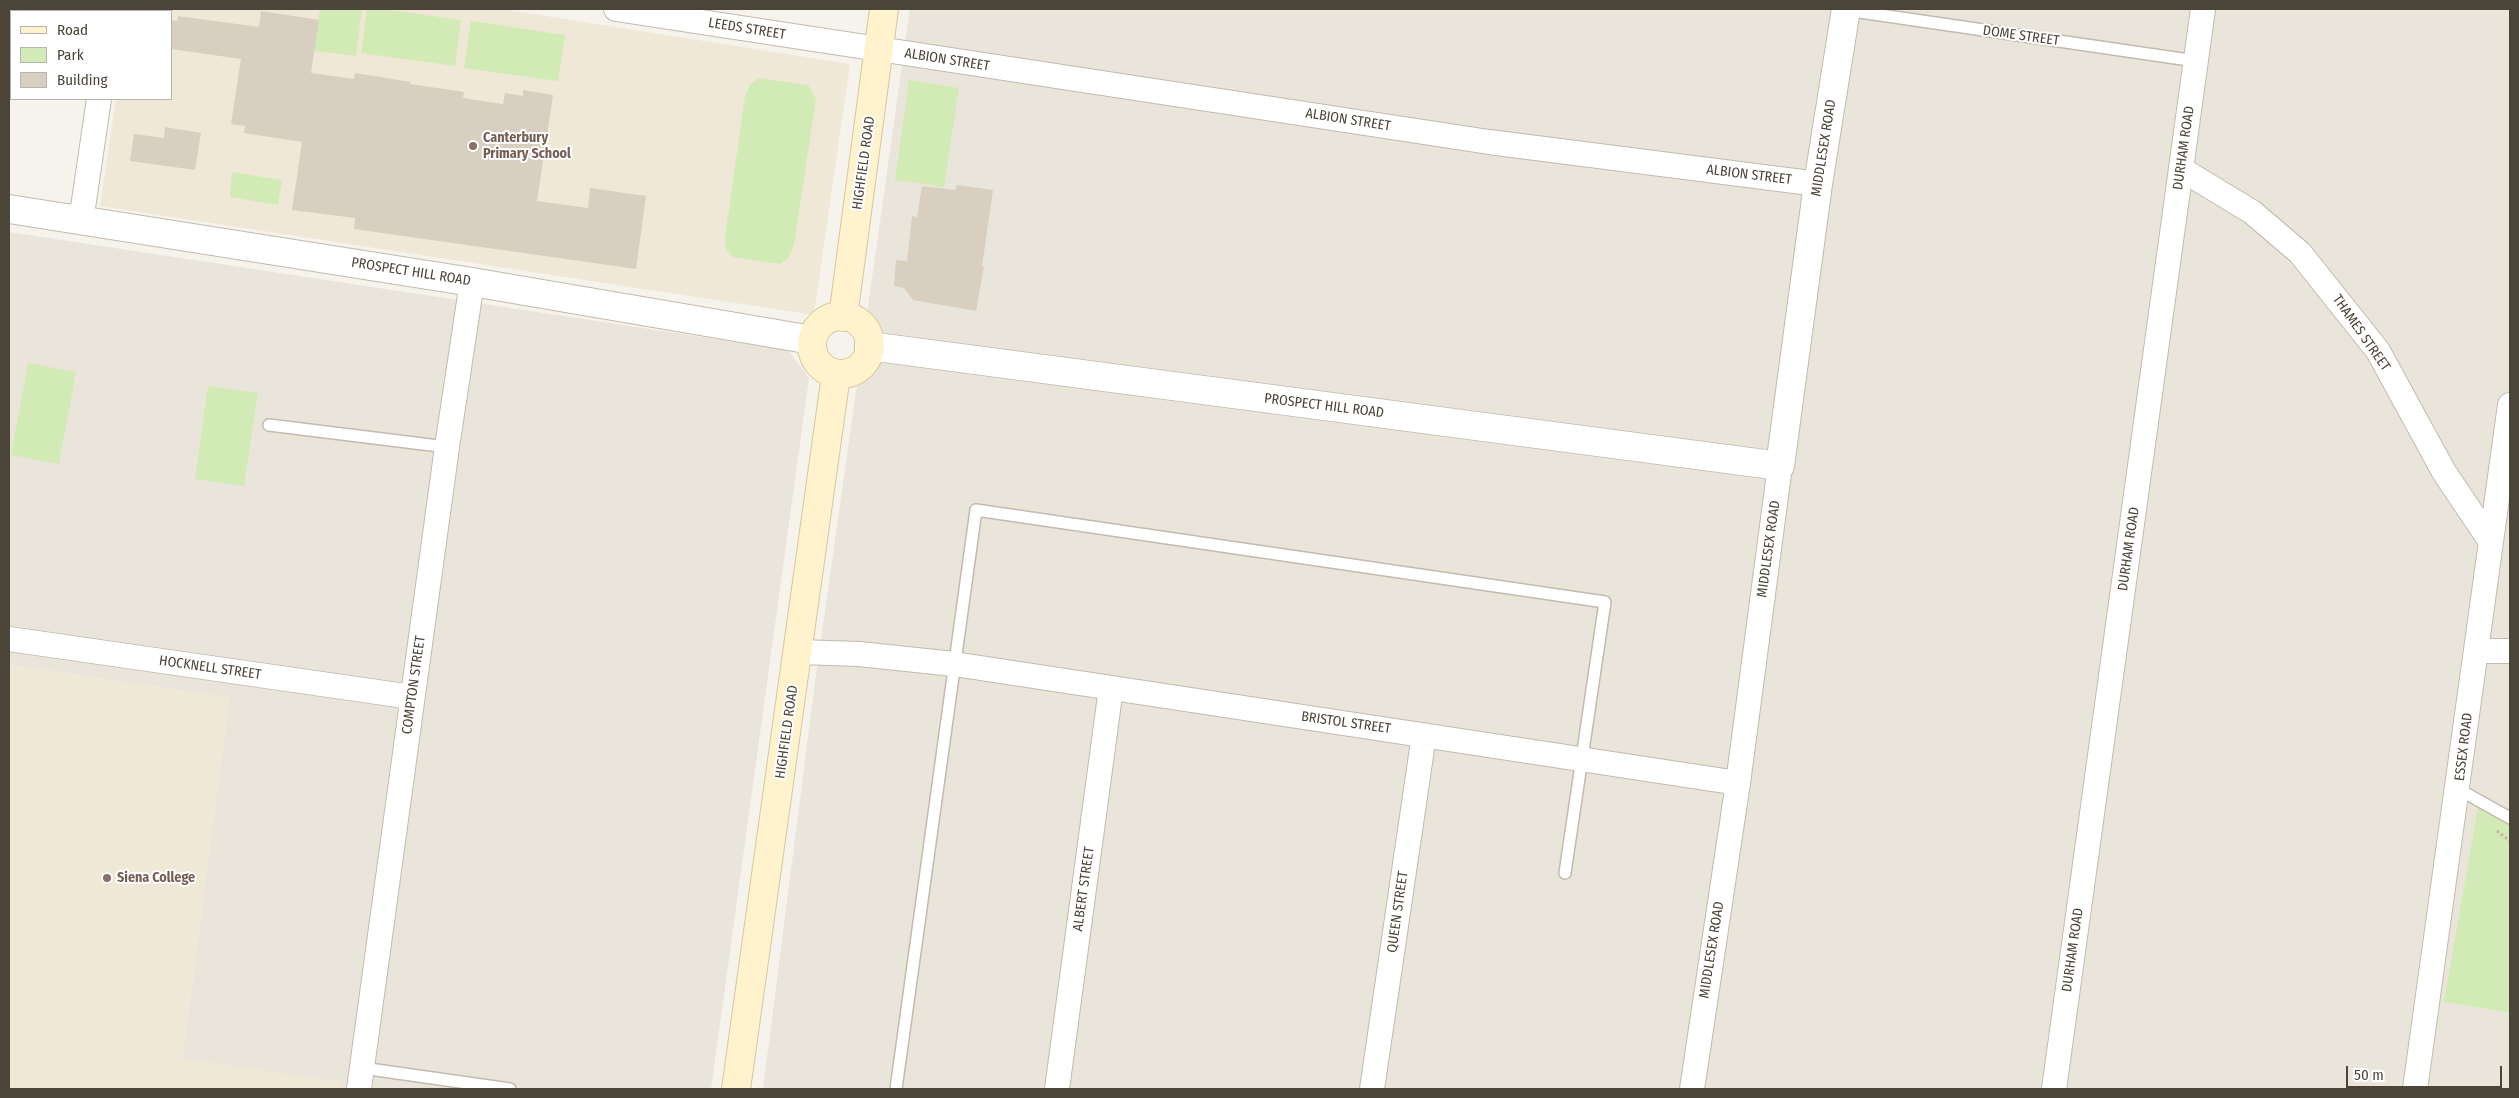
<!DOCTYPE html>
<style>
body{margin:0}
#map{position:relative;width:2519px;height:1098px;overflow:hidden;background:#f6f3ec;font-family:"Fira Sans Condensed",sans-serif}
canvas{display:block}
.frame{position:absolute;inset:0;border:10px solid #4b4439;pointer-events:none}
.legend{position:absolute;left:10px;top:10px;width:162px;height:90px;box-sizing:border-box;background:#fff;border:1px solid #b7b4b0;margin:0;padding:6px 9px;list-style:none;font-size:15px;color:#4b4439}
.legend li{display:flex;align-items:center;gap:10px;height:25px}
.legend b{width:25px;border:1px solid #b7b4b0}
.scale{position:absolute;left:2346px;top:1066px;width:156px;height:22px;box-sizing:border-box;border:2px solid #4b4439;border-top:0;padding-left:6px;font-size:15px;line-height:18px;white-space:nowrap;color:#4b4439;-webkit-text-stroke:4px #fff;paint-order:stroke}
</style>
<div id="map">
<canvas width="2519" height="1098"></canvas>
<div class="frame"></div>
<ul class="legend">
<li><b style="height:6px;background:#fff3cd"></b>Road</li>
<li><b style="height:14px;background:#d2eab5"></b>Park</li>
<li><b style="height:14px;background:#d8cfc1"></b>Building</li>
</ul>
<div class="scale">50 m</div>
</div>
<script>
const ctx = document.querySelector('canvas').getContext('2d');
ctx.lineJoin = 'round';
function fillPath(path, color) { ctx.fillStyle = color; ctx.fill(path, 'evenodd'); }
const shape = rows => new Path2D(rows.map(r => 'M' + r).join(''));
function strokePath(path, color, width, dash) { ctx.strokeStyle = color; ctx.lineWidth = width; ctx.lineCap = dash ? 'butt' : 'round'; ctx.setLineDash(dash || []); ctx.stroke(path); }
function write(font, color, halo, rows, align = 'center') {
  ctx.font = font + ' "Fira Sans Condensed",sans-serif'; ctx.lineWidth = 4; ctx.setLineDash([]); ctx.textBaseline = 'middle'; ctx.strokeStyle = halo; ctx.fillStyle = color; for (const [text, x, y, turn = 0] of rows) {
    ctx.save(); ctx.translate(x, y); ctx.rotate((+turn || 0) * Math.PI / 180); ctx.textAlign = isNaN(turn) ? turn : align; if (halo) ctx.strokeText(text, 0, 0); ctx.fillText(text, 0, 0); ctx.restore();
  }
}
fillPath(shape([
 [910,9,2510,9,2510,818,2445,1002,2510,1013,2510,1089,763,1089,815,682],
 [9,232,788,350,809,378,711,1089,339,1089,340,1082,182,1059,229,698,9,665]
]), '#eae5da');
fillPath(shape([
 [129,9,501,9,850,64,814,315,100,206,116,99,171,99,171,11,129,11],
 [9,665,229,698,182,1058,340,1082,339,1089,9,1089]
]), '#efe8d6');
fillPath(shape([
 [320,9,362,9,356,56,314,51],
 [367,9,383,9,461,20,455,66,361,53],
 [471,21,565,35,558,81,464,68],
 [759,78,808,85,816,99,794,245,788,259,780,264,733,257,726,249,725,237,745,96,750,85],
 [909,80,959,88,944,187,895,180],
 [232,172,282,180,278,205,230,197],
 [28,363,76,372,59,464,11,455],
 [208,386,258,393,244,486,195,479],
 [2479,801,2510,818,2510,1013,2444,1002]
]), '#d2eab5');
fillPath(shape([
 [261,11,319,20,311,73,354,79,355,73,411,82,410,84,464,92,463,98,503,104,505,93,523,96,523,90,553,95,537,201,588,208,590,188,646,196,636,269,354,229,355,218,292,210,302,142,244,133,245,126,231,124,241,59,171,49,171,20,177,21,178,16,259,27],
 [165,127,201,133,195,170,130,161,134,134,164,138],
 [957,185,993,190,982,266,984,266,976,311,913,300,904,288,894,286,896,260,907,261,912,216,917,217,922,186,955,190]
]), '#d8cfc1');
const service = shape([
 [1846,10,2196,61],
 [269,425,447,447],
 [2458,789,2510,818],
 [362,1068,510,1089],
 [896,1089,976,510,1605,602,1565,873]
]);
const minor = shape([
 [616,9,1489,142,1818,184],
 [112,11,112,9],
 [2181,169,2252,212,2300,253,2378,351,2444,472,2491,542],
 [81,221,99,99],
 [9,639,412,697],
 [2476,651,2510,651],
 [798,652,859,654,954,664,1738,783],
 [359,1089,447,447,472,282],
 [1057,1089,1111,688],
 [1372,1089,1424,735],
 [1692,1089,1738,783,1780,466],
 [2054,1089,2203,9],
 [2415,1089,2510,405]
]);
const tertiary = shape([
 [9,209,472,282,812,340],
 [869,346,1780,466,1818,184,1846,9]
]);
const secondary = shape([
 '812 345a29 29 0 1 1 58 0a29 29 0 1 1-58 0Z',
 [843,317,884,9],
 [736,1089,836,375]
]);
strokePath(service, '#c2bbae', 14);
strokePath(minor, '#c2bbae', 26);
strokePath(tertiary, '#c2bbae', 30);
strokePath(secondary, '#d6c79b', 30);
strokePath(shape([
 [2497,831,2510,841]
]), '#c4b79f', 3, [2.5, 2.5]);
strokePath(service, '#fff', 11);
strokePath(minor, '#fff', 24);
strokePath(tertiary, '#fff', 28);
strokePath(secondary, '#fff3cd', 28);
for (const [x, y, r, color] of [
 [473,146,5,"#8d6e63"],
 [107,878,5,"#8d6e63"]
]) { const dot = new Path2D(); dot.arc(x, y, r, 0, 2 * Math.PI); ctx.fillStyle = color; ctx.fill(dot); strokePath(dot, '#fff', 2); }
write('14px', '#4b4439', '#fff', [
 ["LEEDS STREET",747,29,9],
 ["DOME STREET",2021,36,8],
 ["ALBION STREET",947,60,9],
 ["ALBION STREET",1348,120,9],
 ["MIDDLESEX ROAD",1824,148,-81],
 ["DURHAM ROAD",2184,148,-82],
 ["HIGHFIELD ROAD",864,163,-82],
 ["ALBION STREET",1749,175,7],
 ["PROSPECT HILL ROAD",411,272,9],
 ["THAMES STREET",2361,333,55],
 ["PROSPECT HILL ROAD",1324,406,7],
 ["MIDDLESEX ROAD",1769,549,-82],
 ["DURHAM ROAD",2129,549,-82],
 ["HOCKNELL STREET",210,668,8],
 ["COMPTON STREET",414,685,-82],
 ["BRISTOL STREET",1346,723,8],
 ["HIGHFIELD ROAD",787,732,-82],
 ["ESSEX ROAD",2464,747,-83],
 ["ALBERT STREET",1084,889,-82],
 ["QUEEN STREET",1398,912,-82],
 ["MIDDLESEX ROAD",1712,950,-81],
 ["DURHAM ROAD",2073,950,-82]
]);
write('bold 14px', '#785e54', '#fff', [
 ["Canterbury",483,138],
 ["Primary School",483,154],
 ["Siena College",117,878]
], 'left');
</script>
